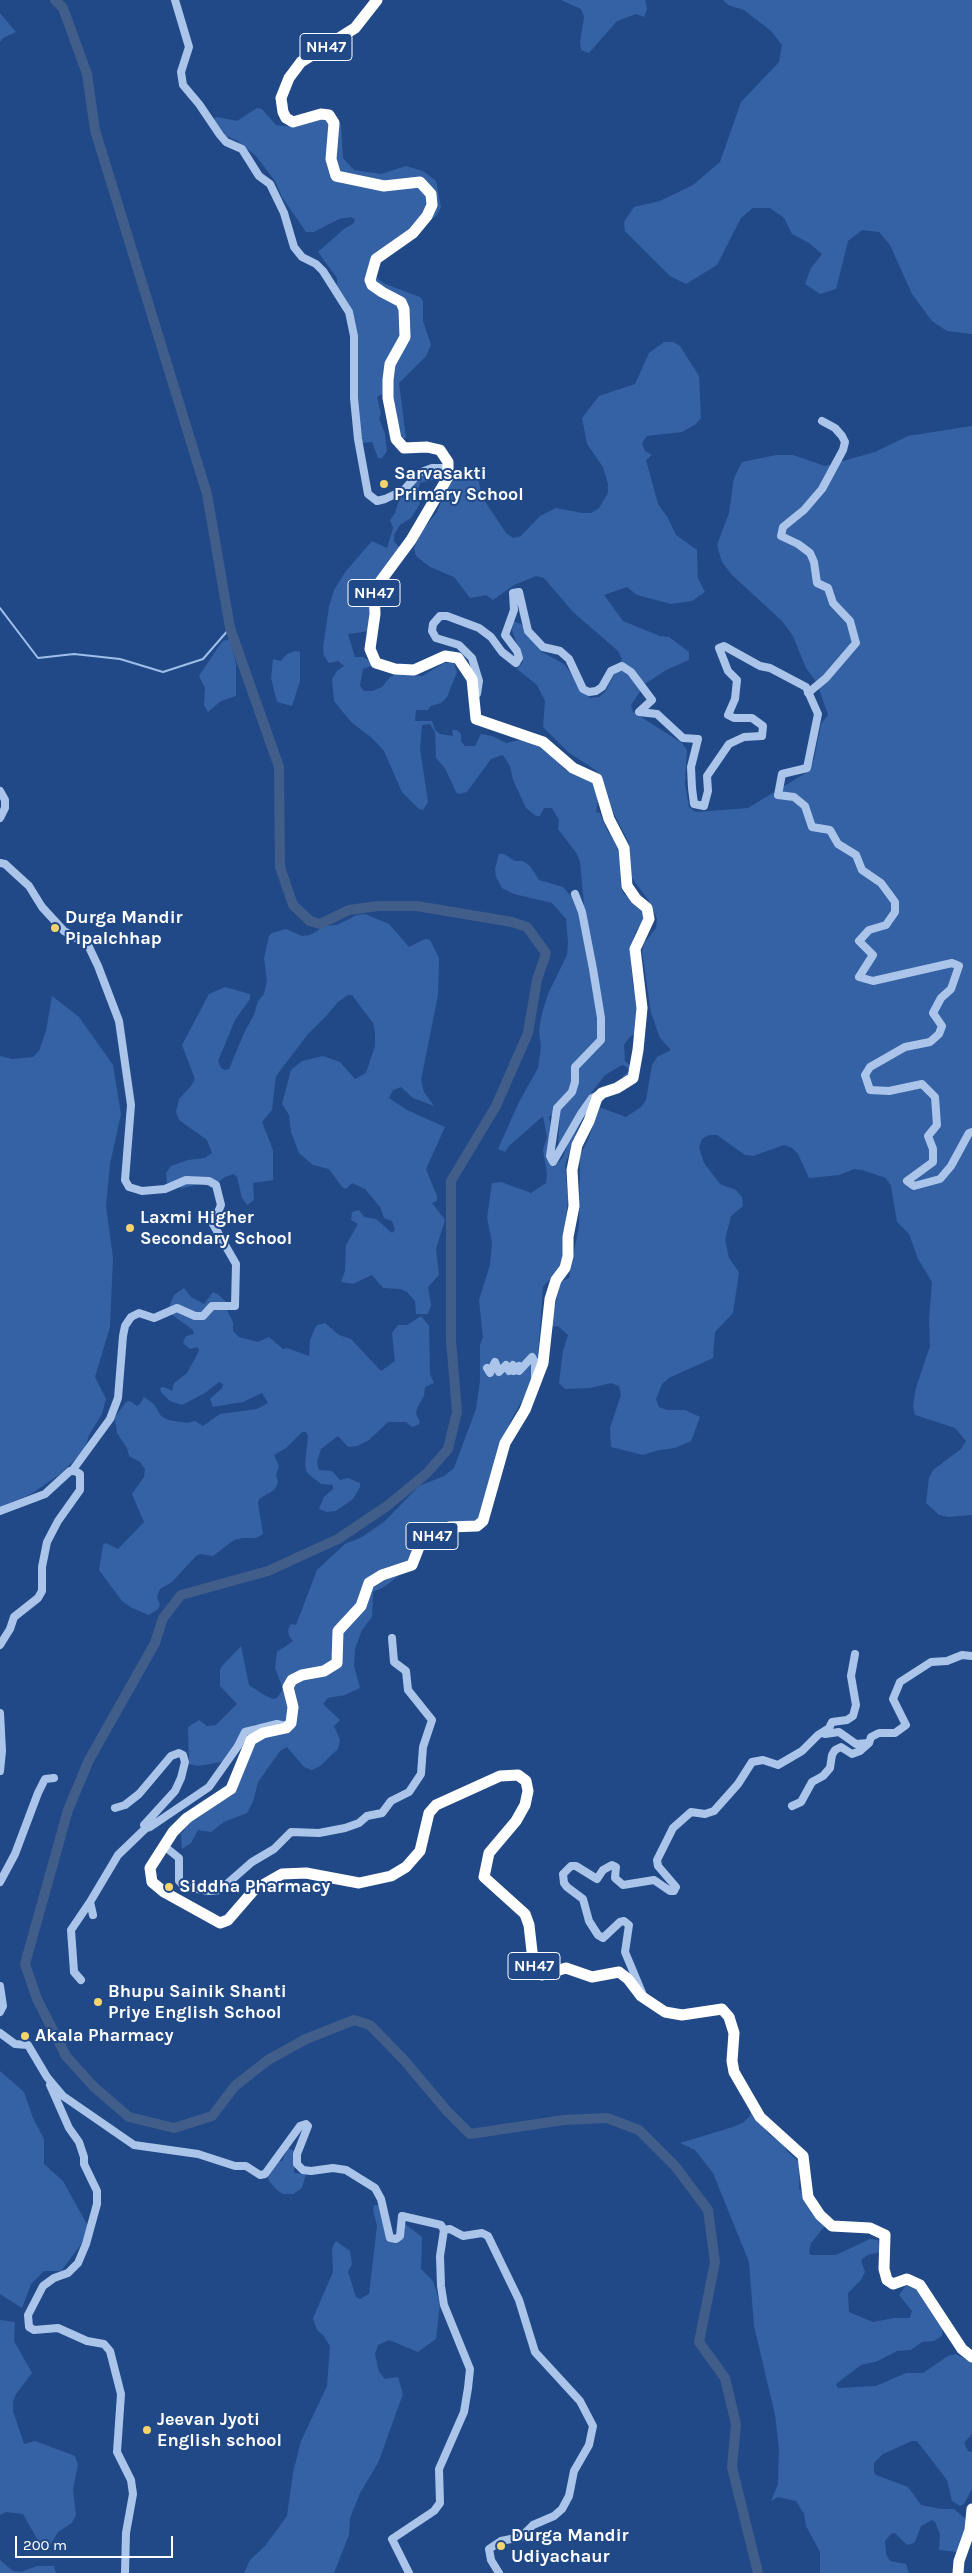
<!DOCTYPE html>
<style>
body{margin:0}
#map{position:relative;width:972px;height:2573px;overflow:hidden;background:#214987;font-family:Karla,sans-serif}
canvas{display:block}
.scale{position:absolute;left:15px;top:2536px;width:158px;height:22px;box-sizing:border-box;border:2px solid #fff;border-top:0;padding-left:6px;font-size:15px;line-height:18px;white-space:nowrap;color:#fff;-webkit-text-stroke:4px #214987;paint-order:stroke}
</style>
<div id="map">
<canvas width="972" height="2573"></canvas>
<div class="scale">200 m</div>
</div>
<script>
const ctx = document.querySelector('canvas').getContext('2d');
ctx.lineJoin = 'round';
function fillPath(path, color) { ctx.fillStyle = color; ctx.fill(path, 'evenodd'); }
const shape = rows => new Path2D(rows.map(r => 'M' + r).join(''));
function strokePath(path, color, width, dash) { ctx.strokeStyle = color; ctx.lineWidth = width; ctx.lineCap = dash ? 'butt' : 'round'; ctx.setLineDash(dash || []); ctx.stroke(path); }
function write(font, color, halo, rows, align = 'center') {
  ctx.font = font + ' Karla,sans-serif'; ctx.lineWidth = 4; ctx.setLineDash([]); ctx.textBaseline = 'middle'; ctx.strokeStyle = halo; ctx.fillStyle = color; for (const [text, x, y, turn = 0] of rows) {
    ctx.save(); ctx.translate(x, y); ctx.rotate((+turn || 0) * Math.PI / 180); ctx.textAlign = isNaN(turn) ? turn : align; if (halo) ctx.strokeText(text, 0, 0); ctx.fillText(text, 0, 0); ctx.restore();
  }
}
fillPath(shape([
 [561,0,645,0,647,9,644,17,636,14,617,21,589,53,581,50,580,42,584,17,581,9],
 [723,0,972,0,972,334,947,331,932,321,912,294,890,245,879,232,862,230,848,241,836,289,820,294,805,284,811,268,822,254,809,243,792,234,784,218,770,208,753,208,741,218,717,265,686,284,670,276,625,231,624,222,634,207,660,201,693,185,720,162,741,102,779,62,782,45,771,31,744,10,728,5],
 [0,13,16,32,3,38,0,42],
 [257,108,262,109,276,125,284,126,297,127,332,111,341,125,343,158,354,170,381,174,406,166,423,171,436,181,441,207,437,215,377,263,375,271,378,279,385,284,420,297,423,301,423,321,431,345,426,356,399,383,406,438,402,438,400,434,384,393,377,397,381,414,379,418,385,434,387,451,382,458,378,458,372,442,362,443,356,387,358,357,355,324,351,308,337,286,337,278,318,252,344,229,354,223,355,219,351,217,339,219,314,232,306,232,282,197,275,181,256,156,238,141,226,136,213,119,217,117,237,121],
 [664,342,673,342,680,346,699,376,701,418,696,424,682,432,647,436,642,443,645,451,652,455,646,460,658,504,668,518,676,535,697,550,698,578,705,592,692,601,671,604,637,595,627,587,604,595,623,621,660,636,669,637,689,652,689,660,666,670,645,684,631,705,633,712,682,743,687,750,685,784,689,807,696,812,748,808,809,771,814,759,821,724,828,715,817,683,806,668,793,636,782,621,732,575,722,562,717,545,729,513,734,478,742,462,776,455,793,455,825,466,875,452,908,436,972,426,972,1515,948,1517,939,1515,926,1503,929,1478,933,1470,961,1449,966,1441,955,1428,915,1415,913,1406,916,1388,930,1346,929,1319,932,1282,918,1259,909,1234,897,1222,891,1186,886,1178,862,1170,854,1169,839,1175,809,1178,798,1154,792,1148,784,1145,753,1156,745,1155,717,1135,709,1135,702,1139,699,1147,704,1163,720,1184,736,1190,742,1197,743,1206,731,1216,725,1240,729,1258,739,1272,733,1313,715,1332,713,1358,669,1378,662,1384,656,1399,659,1407,667,1410,685,1410,700,1417,691,1441,675,1448,659,1450,643,1455,611,1447,610,1428,621,1395,619,1386,611,1383,590,1388,565,1389,559,1383,563,1351,568,1335,558,1326,551,1327,560,1282,569,1278,579,1226,580,1155,588,1140,599,1107,626,1117,641,1107,646,1100,652,1065,657,1057,671,1050,660,1038,651,1013,642,951,644,943,656,928,657,919,649,901,629,874,629,843,613,812,605,787,597,771,568,752,543,727,545,701,537,685,517,669,523,662,512,630,513,621,521,624,542,652,564,664,590,698,599,697,605,692,622,659,618,651,573,612,544,578,536,576,514,585,493,600,486,595,470,598,454,577,430,567,416,556,414,548,421,532,437,512,447,487,460,474,468,472,477,473,482,497,506,533,513,538,521,536,540,516,556,508,582,513,591,513,599,508,608,493,608,484,603,467,587,444,582,418,599,396,635,384,649,353],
 [434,469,437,479,420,483,418,490,423,497,418,507,411,518,400,525,394,535,394,541,400,548,375,583,365,587,364,594,369,598,370,631,348,634,355,657,363,657,372,662,371,666,363,669,360,686,364,691,372,691,382,687,390,677,396,674,422,676,444,663,454,663,457,672,447,697,441,703,431,706,428,710,416,710,415,721,432,721,435,730,440,734,453,736,452,730,457,730,461,734,461,741,465,746,475,746,481,734,492,736,506,743,525,739,547,749,565,770,593,783,598,800,596,812,600,813,607,830,619,847,621,888,624,894,641,907,645,919,636,931,630,948,633,987,636,991,639,1012,636,1033,629,1038,624,1045,625,1061,632,1067,631,1076,622,1082,623,1076,629,1071,627,1067,622,1065,605,1075,579,1109,574,1122,558,1145,560,1116,549,1116,551,1129,547,1153,550,1165,554,1167,563,1157,569,1141,579,1125,565,1165,568,1199,562,1263,558,1270,543,1287,538,1358,528,1390,510,1422,479,1520,446,1526,410,1559,401,1574,384,1587,373,1592,372,1617,362,1630,355,1649,354,1666,360,1688,345,1695,328,1698,323,1704,340,1720,334,1726,340,1740,338,1749,320,1766,312,1770,304,1767,287,1747,280,1751,258,1782,253,1802,247,1813,224,1822,211,1832,198,1830,191,1843,182,1849,181,1834,193,1818,209,1807,233,1795,248,1751,263,1737,297,1723,295,1706,289,1719,281,1726,266,1730,255,1724,227,1759,221,1762,198,1766,189,1764,188,1727,199,1720,207,1726,216,1725,237,1704,220,1686,220,1670,222,1666,241,1646,249,1685,264,1695,273,1699,277,1698,283,1689,275,1668,277,1652,293,1641,289,1636,288,1630,291,1624,296,1625,317,1570,345,1544,362,1537,385,1521,419,1486,444,1476,454,1468,476,1409,480,1381,480,1345,483,1337,479,1300,490,1265,492,1242,487,1218,492,1183,501,1182,531,1193,546,1183,547,1173,543,1150,547,1137,543,1116,509,1146,505,1152,498,1149,519,1102,538,1068,541,1047,539,1030,542,1013,548,994,567,955,568,942,566,919,552,903,514,894,502,888,496,877,495,869,499,854,504,854,515,861,523,861,530,866,539,880,563,887,570,895,584,905,580,862,577,854,558,829,559,820,552,808,544,808,540,816,536,816,526,808,513,780,510,766,503,755,491,759,467,792,459,794,456,792,445,768,436,758,435,732,430,724,422,725,420,749,428,802,423,810,419,809,402,792,384,751,372,738,351,722,334,701,332,679,337,671,344,666,338,661,329,663,324,656,323,647,329,607,334,590,346,571,372,541,387,548,393,528,390,520,395,513,399,500,398,496,413,481],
 [230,639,236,664,236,696,221,701,208,712,204,705,205,688,199,676,219,646,223,641],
 [295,651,300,652,300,681,292,706,277,702,271,678,273,659,281,661,287,654],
 [365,914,389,924,409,947,425,939,430,940,439,958,438,995,421,1080,424,1092,434,1106,413,1098,401,1087,393,1090,389,1098,407,1110,445,1127,426,1169,437,1196,437,1201,432,1203,445,1220,436,1249,439,1275,428,1287,431,1305,428,1314,416,1314,415,1301,407,1292,400,1289,383,1288,372,1275,353,1284,341,1282,345,1271,346,1245,358,1224,351,1220,352,1212,359,1210,364,1217,376,1219,392,1233,395,1230,392,1221,384,1218,380,1207,365,1189,352,1183,346,1189,342,1187,329,1169,313,1165,299,1153,291,1132,289,1115,282,1104,291,1070,302,1061,323,1056,340,1062,355,1079,366,1073,375,1046,375,1032,373,1023,352,995,348,995,338,1002,327,1015,308,1034,276,1076,272,1110,262,1122,273,1150,273,1180,253,1183,254,1200,247,1205,242,1198,237,1177,234,1174,225,1177,211,1188,203,1183,183,1188,167,1186,166,1173,171,1166,188,1160,205,1158,212,1153,207,1140,179,1120,176,1112,179,1099,191,1086,195,1079,182,1045,209,994,225,987,250,994,250,999,235,1020,218,1061,221,1068,225,1070,229,1069,245,1031,254,1015,258,1001,264,994,267,981,264,958,269,936,272,933,286,929,302,936,310,935,325,926,337,925,357,915],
 [52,996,79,1017,113,1065,121,1114,110,1164,106,1206,113,1258,110,1327,95,1377,106,1399,102,1414,89,1435,84,1451,59,1475,31,1494,0,1507,0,1056,12,1059,33,1057,39,1051,46,1031],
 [184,1288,191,1297,204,1304,213,1292,219,1295,225,1301,227,1310,233,1322,233,1331,239,1337,258,1342,269,1337,283,1349,287,1348,309,1356,310,1340,315,1328,317,1325,325,1323,339,1335,351,1339,381,1371,395,1361,392,1333,398,1325,407,1325,421,1316,429,1326,430,1374,434,1383,425,1387,424,1396,417,1408,416,1414,420,1422,418,1425,412,1427,406,1422,388,1422,369,1440,357,1446,348,1447,338,1436,321,1449,317,1462,319,1470,332,1471,340,1480,348,1478,360,1483,360,1487,353,1499,336,1511,327,1512,319,1509,324,1497,333,1489,333,1485,321,1484,307,1473,305,1465,308,1436,306,1432,302,1432,286,1448,274,1455,279,1466,276,1474,278,1483,274,1490,259,1499,258,1503,263,1534,256,1538,243,1538,234,1540,213,1556,200,1554,196,1556,172,1582,160,1589,157,1597,160,1605,158,1609,149,1615,132,1608,122,1601,99,1570,103,1545,106,1543,118,1549,144,1522,132,1494,144,1477,145,1469,140,1462,129,1456,127,1448,117,1433,115,1420,113,1420,126,1402,130,1401,137,1406,140,1404,144,1397,154,1404,161,1416,168,1420,187,1423,195,1421,203,1426,220,1414,257,1409,268,1403,262,1393,243,1402,213,1407,210,1399,222,1388,223,1384,219,1382,205,1393,182,1405,170,1401,161,1392,160,1388,164,1387,172,1391,174,1383,187,1373,199,1351,198,1347,190,1349,183,1343,186,1336,194,1334,193,1330,167,1311,174,1295],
 [0,2071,24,2092,33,2118,44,2139,44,2164,63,2181,88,2226,82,2243,61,2271,44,2271,31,2284,22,2308,0,2294],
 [751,2111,769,2134,783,2144,787,2151,800,2163,799,2188,811,2210,825,2226,811,2243,809,2252,811,2255,836,2255,870,2239,878,2240,880,2252,868,2255,861,2260,865,2272,861,2280,848,2293,849,2312,873,2322,894,2318,910,2318,912,2311,899,2295,906,2285,920,2291,943,2328,942,2336,934,2341,922,2342,911,2350,897,2351,878,2361,861,2365,836,2384,838,2388,876,2386,906,2373,923,2373,948,2356,956,2354,972,2363,972,2434,964,2443,968,2451,972,2452,972,2489,964,2504,960,2506,952,2501,947,2480,917,2441,912,2441,883,2454,874,2463,874,2472,876,2475,908,2487,921,2505,941,2509,954,2509,967,2520,966,2538,957,2552,939,2550,940,2534,935,2522,932,2520,921,2526,915,2542,911,2544,907,2545,895,2533,891,2534,885,2541,886,2554,890,2561,906,2564,909,2573,820,2573,820,2552,806,2526,804,2514,796,2501,778,2497,771,2501,778,2484,779,2449,775,2415,754,2326,749,2262,713,2173,695,2150,680,2143,733,2127,744,2122,750,2116],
 [288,2148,295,2151,294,2173,306,2174,302,2188,293,2194,283,2194,277,2190,269,2181,267,2174,277,2162,282,2161],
 [374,2205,378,2205,388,2242,397,2243,405,2224,422,2237,421,2269,433,2281,440,2303,436,2339,418,2352,389,2340,378,2345,375,2354,379,2372,385,2379,398,2377,403,2394,378,2463,360,2493,350,2518,349,2535,334,2573,244,2573,250,2560,265,2546,287,2516,293,2473,301,2441,327,2386,330,2346,323,2335,317,2330,313,2318,333,2272,332,2248,336,2241,350,2251,352,2264,348,2272,356,2297,360,2299,369,2294,377,2226,373,2210],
 [0,2320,15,2322,14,2341,32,2373,16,2394,13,2402,13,2411,24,2444,35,2441,75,2456,78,2464,73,2490,76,2515,72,2523,58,2532,49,2547,40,2544,23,2514,6,2512,0,2515],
 [0,2560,13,2571,21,2572,37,2566,54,2566,56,2573,0,2573]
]), '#3562a4');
strokePath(shape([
 [0,608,38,658,74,654,120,659,163,672,203,659,230,628]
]), '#9fbfeb', 2);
strokePath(shape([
 [55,0,63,8,87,74,95,130,207,494,230,628,279,767,280,867,293,905,310,921,320,924,349,910,378,906,417,906,512,922,527,927,546,953,537,980,528,1033,496,1106,451,1181,451,1340,457,1412,448,1449,427,1473,387,1506,338,1539,268,1571,181,1595,163,1618,155,1643,89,1760,68,1810,25,1964,37,1999,66,2056,94,2087,129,2117,174,2128,212,2116,235,2086,268,2060,306,2039,354,2020,370,2025,404,2060,447,2111,470,2134,564,2120,607,2118,639,2130,675,2166,708,2210,715,2262,699,2342,725,2378,736,2424,732,2467,758,2573]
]), '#415d8a', 10);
strokePath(shape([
 [175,0,189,47,181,72,183,85,199,104,220,135,226,142,242,149,259,176,270,184,284,213,294,247,302,257,316,264,323,271,349,312,354,336,354,398,358,439,368,494,377,501,385,499,404,490,419,473,432,468,448,468],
 [808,693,826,678,856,643,850,621,833,603,828,588,817,583,814,562,810,553,798,544,781,536,783,527,804,510,822,489,843,450,845,442,842,436,835,428,822,421],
 [474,696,477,694,479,681,472,658,459,645,436,638,432,631,433,624,440,616,447,616,479,628,491,637,502,652,516,663,519,658,517,651,505,635,514,610,513,593,519,592,528,631,543,647,560,651,569,659,583,689,589,692,596,691,602,687,611,671,622,666,631,672,652,700,639,712,657,714,683,738,698,739,691,767,692,788,694,804,704,806,708,791,707,776,729,744,744,737,762,736,763,726,752,718,734,718,728,715,735,699,737,680,728,671,719,648,724,646,760,666,770,668,806,687,818,714,807,768,782,774,778,795,794,797,805,806,812,827,830,830,838,844,856,855,862,870,881,883,895,902,895,912,886,925,869,930,859,941,873,955,859,977,873,981,952,963,959,966,951,989,941,998,933,1013,942,1026,939,1034,930,1042,905,1047,870,1067,865,1075,870,1090,889,1091,922,1084,935,1097,937,1125,928,1136,933,1149,933,1162,907,1181,914,1186,940,1179,951,1166,969,1133,972,1132],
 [0,791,5,800,5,808,0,818],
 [0,863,5,864,29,886,42,907,64,931,88,945,98,966,119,1021,131,1105,125,1180,129,1187,142,1191,165,1189,186,1180,209,1181,216,1185,221,1205,213,1224,236,1264,235,1306,212,1306,203,1316,195,1316,177,1308,154,1318,139,1313,131,1317,125,1326,123,1336,118,1398,110,1419,72,1471],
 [575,894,582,912,593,969,601,1018,601,1040,575,1067,575,1082,572,1092,557,1108,550,1156,553,1162,582,1112,592,1098,598,1095],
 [487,1368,490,1373,495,1362,499,1372,506,1365,509,1371,513,1365,514,1371,519,1366,519,1371,532,1357,535,1362,535,1379],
 [0,1511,45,1494,70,1471,75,1471,80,1474,80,1490,58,1521,47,1542,42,1567,42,1591,38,1598,14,1617,10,1629,0,1645],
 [0,1713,2,1751,0,1771],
 [869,1743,871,1737,879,1733,895,1733,906,1725,893,1699,900,1682,931,1662,947,1661,962,1655,972,1656],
 [792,1806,801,1802,812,1782,823,1776,830,1768,832,1755,835,1750,841,1747,852,1754,860,1751,869,1743,856,1744,839,1732,825,1734],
 [115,1808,125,1805,139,1794,171,1756,179,1753,183,1755,185,1762,181,1778,175,1791,144,1825,146,1828,150,1827,209,1787,238,1746,245,1732,277,1724,286,1726],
 [164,1846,179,1858,179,1881,185,1887,209,1891,220,1890,252,1862,274,1849,291,1832,319,1833,345,1828,359,1823,367,1816,382,1813,391,1801,409,1792,421,1774,423,1747,432,1720,408,1690,406,1671,394,1662,392,1638],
 [0,1882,15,1854,38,1793,45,1779,54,1778],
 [93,1915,90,1902,118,1855,146,1828],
 [81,1980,74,1972,71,1930,90,1902],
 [0,1986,3,2006,0,2012],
 [643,1995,625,1952,629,1925,624,1921,620,1922,603,1938,598,1935,589,1921,583,1899,567,1887,564,1883,563,1874,571,1866,576,1866,597,1879,603,1870,612,1865,616,1867,615,1878,623,1885,654,1880,670,1891,674,1891,676,1887,658,1866,657,1860,673,1828,691,1812,705,1814,714,1811,738,1784,752,1762,763,1760,778,1765,802,1751,818,1735,829,1728,832,1722,847,1720,853,1716,856,1705,851,1676,855,1654],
 [0,2033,15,2044,28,2045,47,2077,63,2096,134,2145,198,2154,235,2166,246,2166,260,2175,265,2174,300,2126,306,2124,308,2126,297,2154,297,2164,303,2170,311,2171,333,2168,346,2170,375,2188,381,2199,390,2238,396,2239,400,2236,402,2216,441,2225,444,2230,440,2256,441,2286,444,2305,470,2369,468,2388,464,2412,439,2469,440,2503,434,2511,392,2539,409,2573],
 [50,2085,69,2128,79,2142,84,2157,84,2164,97,2191,97,2204,86,2244,78,2263,68,2273,54,2278,43,2286,28,2315,29,2327,34,2330,58,2328,87,2341,104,2344,110,2351,121,2394,117,2452,131,2480,133,2494,126,2533,125,2573],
 [444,2230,450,2229,463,2236,482,2233,488,2236,519,2300,535,2352,580,2401,593,2426,589,2445,574,2471,569,2496,562,2509,554,2516,533,2525,521,2537,501,2541,489,2549,491,2560,499,2573]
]), '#abc5ea', 8);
strokePath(shape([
 [377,0,355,28,301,62,289,78,281,98,283,112,286,118,293,122,321,114,329,115,334,123,331,159,336,176,384,186,420,182,431,194,432,205,427,216,413,233,376,259,370,280,372,285,382,292,401,302,404,309,405,337,390,364,388,380,388,398,396,439,404,448,427,447,440,450,448,462,448,477,411,540,374,590,375,614,370,649,376,663,395,669,414,670,445,656,458,658,472,679,476,719,543,742,573,768,597,779,609,819,624,848,627,886,636,899,647,908,649,919,635,949,642,1008,638,1050,633,1078,617,1088,602,1093,597,1098,589,1121,577,1145,572,1170,574,1206,568,1237,568,1256,565,1268,556,1280,550,1299,543,1363,525,1410,505,1443,483,1521,477,1526,449,1527,428,1538,419,1547,412,1565,382,1575,369,1583,361,1606,338,1631,337,1663,324,1671,302,1675,292,1680,288,1687,293,1707,291,1723,286,1728,263,1733,251,1740,231,1789,187,1818,173,1832,150,1868,152,1882,164,1892,220,1923,228,1920,254,1890,282,1874,306,1873,359,1883,391,1876,406,1867,420,1851,429,1813,436,1805,500,1776,518,1775,526,1781,528,1791,525,1805,516,1821,489,1853,484,1877,525,1914,529,1925,534,1969,542,1975,566,1968,592,1977,619,1972,628,1979,641,1996,665,2012,682,2015,722,2009,729,2017,734,2033,732,2061,734,2072,760,2117,803,2156,808,2197,820,2215,832,2226,870,2228,885,2235,884,2269,887,2280,893,2284,907,2279,920,2285,962,2349,972,2357],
 [958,2573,959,2561,970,2530,972,2509]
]), '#fff', 11);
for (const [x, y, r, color] of [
 [384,484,5,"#f6d46d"],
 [55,928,5,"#f6d46d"],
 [130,1228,5,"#f6d46d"],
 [169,1887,5,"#f6d46d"],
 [98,2002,5,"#f6d46d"],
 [25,2036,5,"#f6d46d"],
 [147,2430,5,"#f6d46d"],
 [501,2546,5,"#f6d46d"]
]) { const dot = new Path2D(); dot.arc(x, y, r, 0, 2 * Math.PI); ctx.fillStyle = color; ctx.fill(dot); strokePath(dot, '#214987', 2); }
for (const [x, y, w] of [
 [326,47,52],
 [374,593,52],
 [432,1536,52],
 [534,1966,52]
]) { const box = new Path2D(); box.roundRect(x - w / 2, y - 13.5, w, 27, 4); ctx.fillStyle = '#214987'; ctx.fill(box); strokePath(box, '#fff', 1); }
write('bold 16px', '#fff', null, [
 ["NH47",326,47],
 ["NH47",374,593],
 ["NH47",432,1536],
 ["NH47",534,1966]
]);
write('bold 18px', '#fff', '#214987', [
 ["Sarvasakti",394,474],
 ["Primary School",394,495],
 ["Durga Mandir",65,918],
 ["Pipalchhap",65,939],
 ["Laxmi Higher",140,1218],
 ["Secondary School",140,1239],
 ["Siddha Pharmacy",179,1887],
 ["Bhupu Sainik Shanti",108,1992],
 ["Priye English School",108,2013],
 ["Akala Pharmacy",35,2036],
 ["Jeevan Jyoti",157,2420],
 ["English school",157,2441],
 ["Durga Mandir",511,2536],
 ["Udiyachaur",511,2557]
], 'left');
</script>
